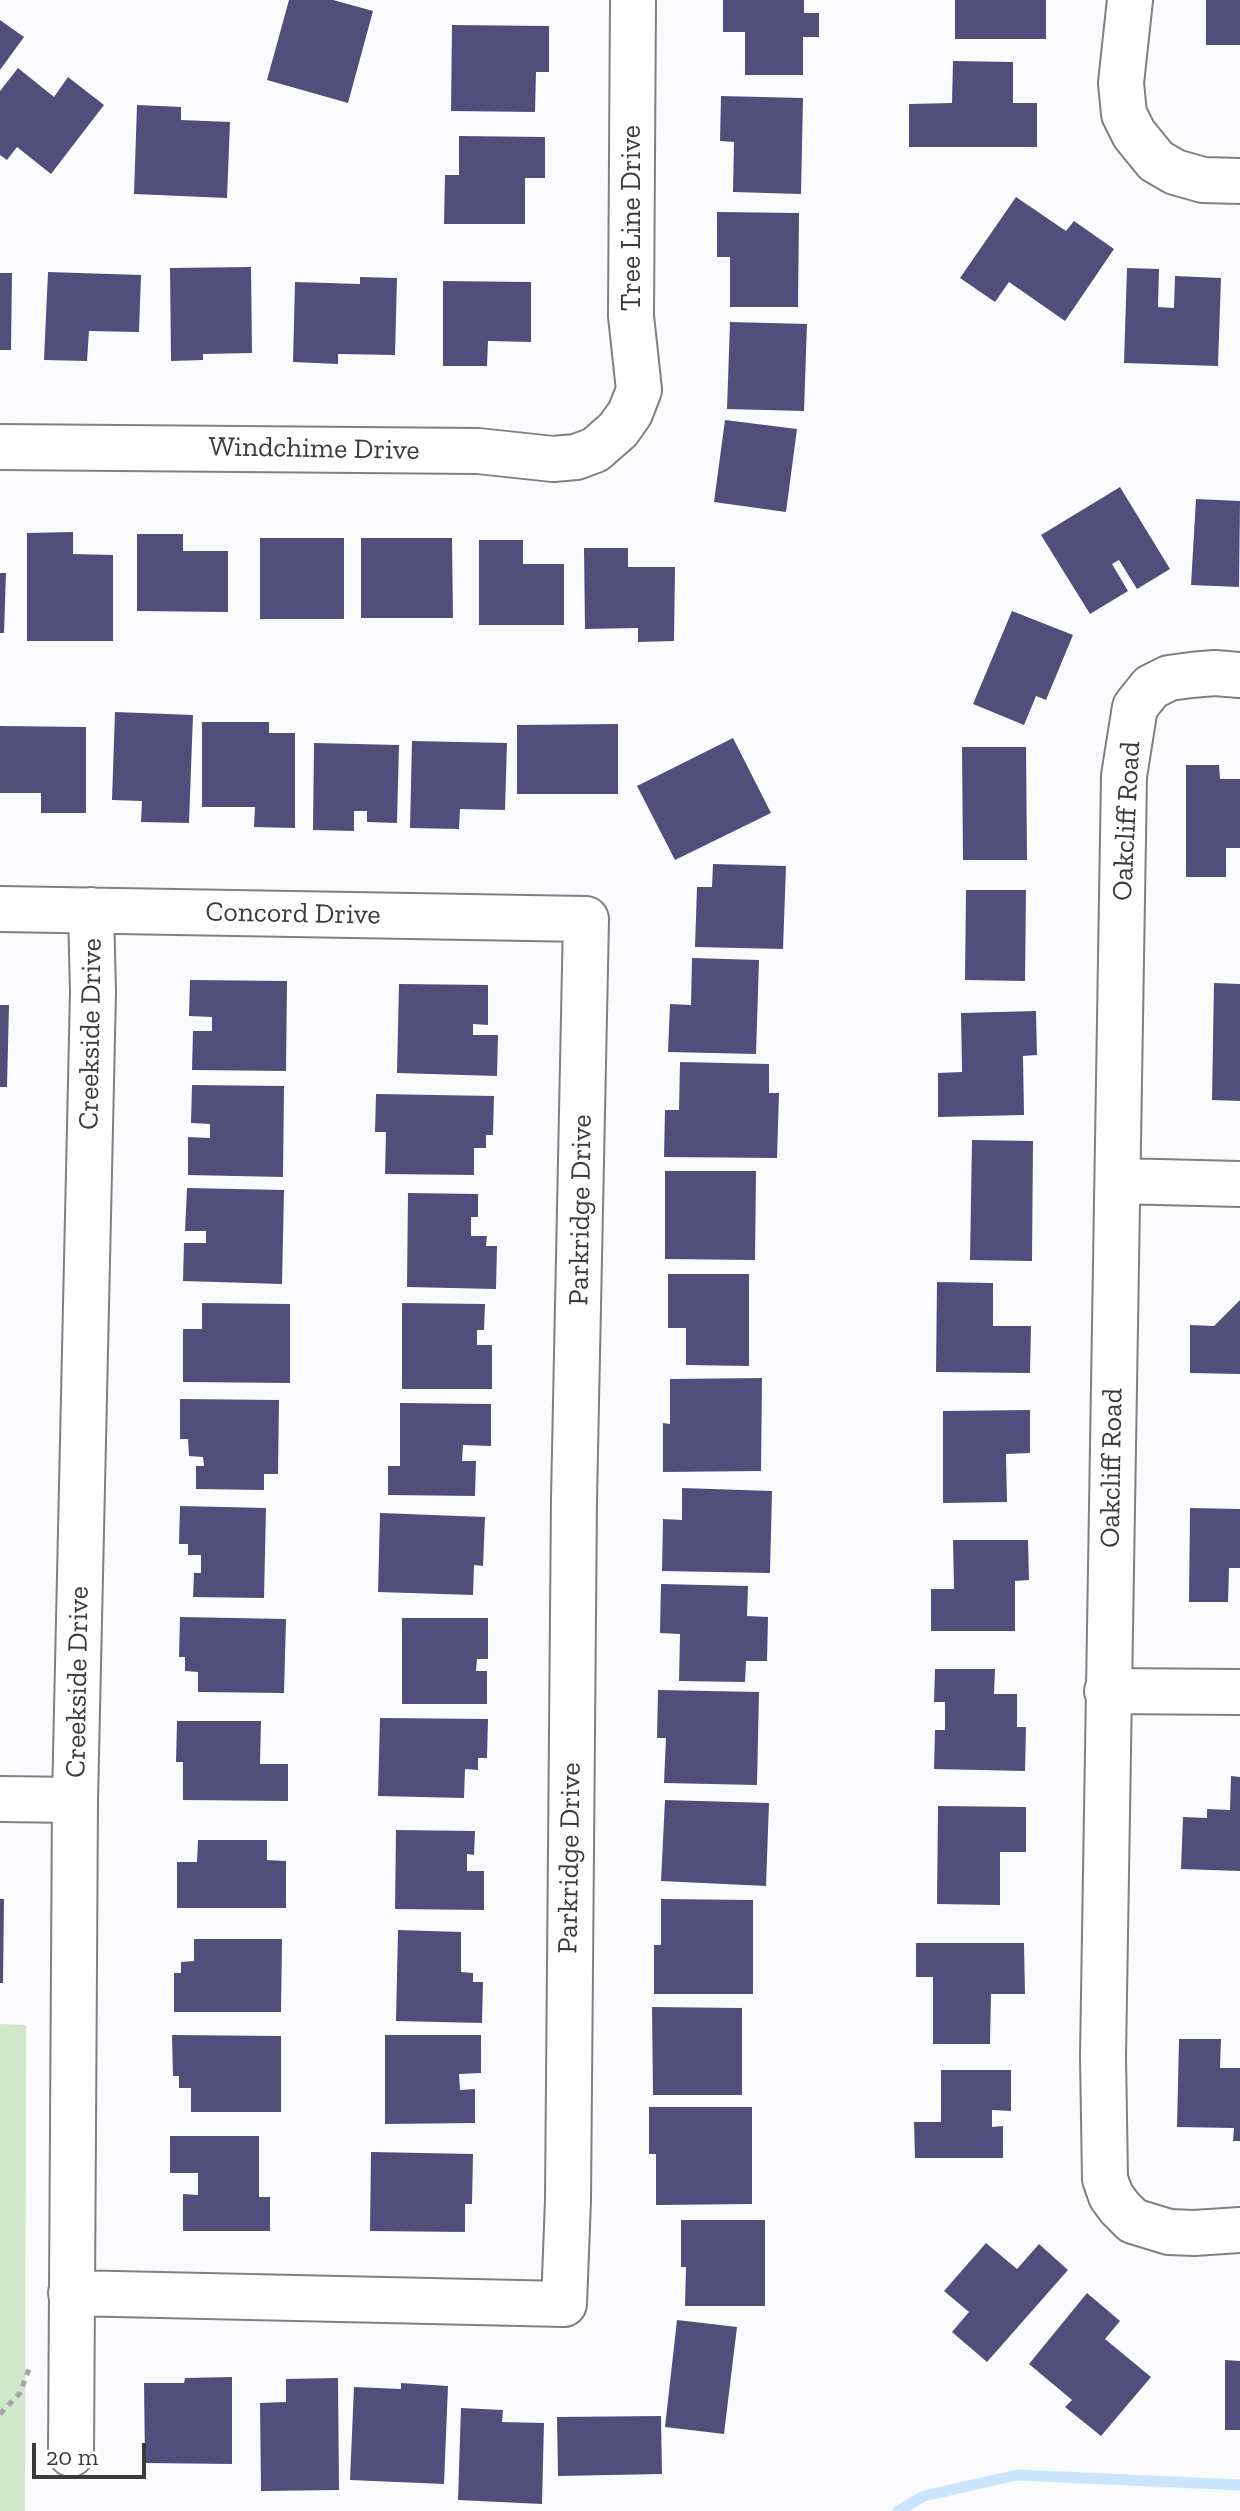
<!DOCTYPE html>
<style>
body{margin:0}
#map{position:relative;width:1240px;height:2511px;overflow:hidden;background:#fbfbfe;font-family:"Zilla Slab",serif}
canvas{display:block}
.scale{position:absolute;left:32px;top:2443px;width:114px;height:36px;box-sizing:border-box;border:4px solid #3b3b3c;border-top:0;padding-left:10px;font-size:24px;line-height:28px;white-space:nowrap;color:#3b3b3c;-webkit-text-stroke:6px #fff;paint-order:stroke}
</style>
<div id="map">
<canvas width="1240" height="2511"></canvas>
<div class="scale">20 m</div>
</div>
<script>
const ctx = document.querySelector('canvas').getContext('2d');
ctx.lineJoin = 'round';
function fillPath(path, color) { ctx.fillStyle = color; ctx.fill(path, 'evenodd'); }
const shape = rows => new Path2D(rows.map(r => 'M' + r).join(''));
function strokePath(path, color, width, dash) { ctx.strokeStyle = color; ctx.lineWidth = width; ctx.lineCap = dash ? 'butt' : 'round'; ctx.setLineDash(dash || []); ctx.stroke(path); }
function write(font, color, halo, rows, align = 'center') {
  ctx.font = font + ' "Zilla Slab",serif'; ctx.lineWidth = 8; ctx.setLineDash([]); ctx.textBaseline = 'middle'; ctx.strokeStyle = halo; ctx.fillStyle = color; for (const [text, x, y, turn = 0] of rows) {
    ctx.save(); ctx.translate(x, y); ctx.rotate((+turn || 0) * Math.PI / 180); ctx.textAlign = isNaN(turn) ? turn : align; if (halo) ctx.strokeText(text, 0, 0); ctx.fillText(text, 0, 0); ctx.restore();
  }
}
fillPath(shape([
 [0,2024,26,2025,25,2511,0,2511]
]), '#cee8c9');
strokePath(shape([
 [898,2511,924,2496,1017,2475,1240,2485]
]), '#cae6fe', 11);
fillPath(shape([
 [289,0,333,0,373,11,348,103,267,80],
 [723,0,804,0,804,13,819,13,819,37,803,37,803,75,745,75,745,32,723,32],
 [955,0,1046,0,1046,39,955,39],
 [1206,0,1240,0,1240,45,1206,45],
 [0,20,24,37,0,70],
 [452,25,549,26,549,72,536,72,535,112,451,111],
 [953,61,1013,62,1013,103,1037,103,1037,147,909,147,909,104,952,103],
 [18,68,54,97,68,77,104,105,51,174,17,147,7,160,0,155,0,91],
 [721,96,803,98,801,194,733,192,734,142,720,141],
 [137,105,181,107,181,120,230,122,227,198,134,194],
 [459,136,545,137,545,178,525,178,525,224,444,224,445,175,459,175],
 [1016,197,1066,231,1074,221,1114,249,1065,321,1009,282,995,302,960,278],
 [717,212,799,213,798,307,730,307,730,257,717,257],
 [251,267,252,353,203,354,203,360,171,361,170,268],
 [1127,268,1159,269,1158,307,1174,308,1175,276,1221,278,1218,366,1124,363],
 [48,272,141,275,139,332,89,331,87,361,44,360],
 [0,273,12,273,11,350,0,350],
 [360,277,397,278,395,355,338,354,338,364,293,362,295,282,360,284],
 [443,281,531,282,531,342,488,341,487,366,443,366],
 [730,322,807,324,804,411,727,409],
 [725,420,797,429,786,512,714,502],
 [1120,487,1170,569,1137,589,1119,560,1112,564,1128,591,1090,614,1041,535],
 [1196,499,1240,501,1239,587,1191,585],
 [73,532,73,554,113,555,113,641,27,641,27,533],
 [137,534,183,534,183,551,228,551,228,612,137,611],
 [260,538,344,538,344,619,260,619],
 [361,538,452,538,453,618,361,618],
 [479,540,523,540,523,564,564,564,564,625,479,625],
 [584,548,628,548,628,567,675,567,674,641,638,642,638,628,585,629],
 [0,573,6,573,4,633,0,633],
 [1012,611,1073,635,1046,700,1036,696,1024,725,973,704],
 [115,712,193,715,189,823,141,822,142,801,112,800],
 [202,722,269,722,269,733,295,733,295,828,254,827,255,807,202,807],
 [618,724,618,794,517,794,517,725],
 [0,726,86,727,86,813,41,813,41,793,0,793],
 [733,738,771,813,675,860,637,786],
 [412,741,507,743,505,810,460,809,459,829,410,828],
 [314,743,399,745,397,823,367,822,367,811,354,811,354,831,313,830],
 [962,747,1026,747,1027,860,963,860],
 [1186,765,1219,765,1220,779,1240,779,1240,848,1226,848,1226,877,1186,877],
 [713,864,786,866,783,949,695,947,697,887,712,887],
 [966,890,1026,890,1025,981,965,980],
 [692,958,759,960,756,1054,668,1052,670,1004,691,1005],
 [190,980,287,981,286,1071,192,1070,193,1031,212,1031,212,1017,189,1016],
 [1214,983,1240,984,1240,1101,1212,1100],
 [399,984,488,985,488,1025,473,1024,473,1035,498,1035,497,1076,397,1073],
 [0,1005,9,1005,7,1087,0,1087],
 [1036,1011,1037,1055,1023,1056,1024,1115,938,1117,938,1073,962,1072,961,1013],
 [680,1062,769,1064,769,1093,779,1093,777,1158,664,1157,665,1110,679,1110],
 [192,1085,284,1086,283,1177,188,1175,188,1137,210,1138,210,1124,191,1123],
 [376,1094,494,1096,493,1135,486,1135,486,1148,474,1148,474,1175,385,1174,386,1132,375,1132],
 [972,1140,1033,1141,1032,1261,970,1260],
 [665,1171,756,1171,755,1260,665,1259],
 [187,1188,284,1190,282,1284,183,1281,184,1243,206,1243,206,1231,185,1231],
 [408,1193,478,1194,478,1217,471,1217,471,1236,487,1236,486,1246,497,1246,496,1289,407,1287],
 [668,1274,749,1274,749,1366,686,1365,686,1328,668,1328],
 [937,1282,993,1283,993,1326,1031,1326,1030,1373,936,1372],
 [1240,1300,1240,1374,1190,1373,1190,1325,1214,1326],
 [202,1303,290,1304,290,1383,183,1382,183,1329,202,1329],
 [402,1303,485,1304,484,1330,477,1330,477,1345,492,1345,492,1389,402,1389],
 [762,1378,761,1471,663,1472,663,1423,670,1424,670,1379],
 [180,1399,279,1400,278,1474,264,1474,264,1490,196,1489,196,1466,204,1466,203,1457,189,1456,188,1439,180,1439],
 [400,1403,491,1404,491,1446,463,1445,462,1461,476,1461,475,1496,388,1495,388,1466,400,1466],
 [1030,1410,1030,1453,1006,1454,1007,1502,943,1503,943,1411],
 [682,1488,772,1491,770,1573,662,1571,663,1519,682,1520],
 [180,1506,266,1508,264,1598,193,1597,194,1573,201,1573,201,1555,188,1555,188,1544,179,1544],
 [1190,1508,1240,1509,1240,1568,1229,1568,1228,1602,1189,1602],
 [380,1513,485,1517,483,1566,474,1565,473,1595,378,1592],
 [953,1540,1028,1540,1029,1580,1015,1581,1015,1631,931,1631,931,1589,954,1589],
 [661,1584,748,1586,747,1616,768,1617,767,1661,746,1661,745,1682,679,1681,680,1634,660,1633],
 [180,1617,286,1619,284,1693,198,1692,198,1672,185,1671,185,1657,179,1657],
 [402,1618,488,1618,488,1659,477,1659,476,1671,487,1671,487,1704,402,1704],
 [935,1669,995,1669,994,1694,1017,1694,1017,1727,1026,1727,1025,1771,934,1769,935,1730,945,1730,945,1702,934,1702],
 [658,1690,759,1692,757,1785,664,1783,666,1738,657,1738],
 [380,1718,488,1719,487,1758,478,1758,478,1770,465,1769,464,1798,378,1796],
 [177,1721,261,1721,260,1764,288,1764,288,1801,183,1800,183,1762,176,1762],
 [1231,1776,1240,1777,1240,1871,1181,1869,1183,1817,1207,1818,1207,1809,1230,1810],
 [665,1800,769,1803,766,1886,661,1881],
 [938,1806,1026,1807,1026,1852,1000,1852,1000,1905,937,1904],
 [396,1830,475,1831,474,1855,467,1854,467,1871,484,1871,484,1910,395,1909],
 [198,1840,267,1840,267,1860,286,1861,286,1908,177,1908,177,1862,197,1862],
 [0,1899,4,1899,3,1983,0,1983],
 [661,1899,753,1900,753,1994,654,1994,654,1945,661,1945],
 [398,1930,461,1932,461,1972,473,1973,473,1982,483,1982,482,2023,396,2021],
 [194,1939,282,1939,281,2012,174,2012,174,1973,181,1973,181,1962,194,1961],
 [916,1943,1024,1943,1025,1994,991,1994,990,2044,933,2044,933,1977,916,1977],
 [652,2007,742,2008,742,2095,653,2095],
 [172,2035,281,2036,281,2112,191,2112,191,2088,179,2088,179,2076,173,2076],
 [385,2035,481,2035,481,2073,459,2074,460,2090,475,2089,475,2123,385,2124],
 [1179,2039,1221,2039,1220,2068,1240,2068,1240,2141,1233,2141,1234,2128,1177,2127],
 [941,2070,1011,2070,1011,2111,992,2110,992,2127,1003,2126,1003,2158,915,2158,914,2122,941,2122],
 [649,2107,752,2107,752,2204,656,2205,656,2154,649,2154],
 [170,2136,259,2136,259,2197,270,2197,270,2231,183,2231,183,2194,198,2195,198,2173,170,2173],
 [371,2152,473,2154,472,2204,465,2204,465,2232,370,2231],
 [681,2220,765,2220,765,2306,685,2306,686,2267,681,2267],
 [986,2243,1017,2269,1039,2244,1068,2270,987,2362,952,2332,969,2312,944,2291],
 [1087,2293,1120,2321,1105,2339,1151,2377,1101,2436,1065,2407,1072,2400,1029,2364],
 [677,2320,737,2327,724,2434,665,2427],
 [1225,2360,1240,2361,1240,2430,1225,2430],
 [232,2377,232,2464,145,2463,144,2383,184,2383,185,2378],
 [338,2378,339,2490,261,2491,260,2403,286,2402,286,2379],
 [401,2383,448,2386,444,2484,350,2480,354,2387,401,2389],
 [461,2408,503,2410,502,2422,544,2423,542,2504,458,2500],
 [661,2416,662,2474,558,2476,557,2417]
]), '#524e7c');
const minor = shape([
 [1130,0,1121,83,1124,114,1134,134,1156,161,1175,172,1203,180,1240,181],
 [0,447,478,451,553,459,576,457,595,450,618,430,630,413,639,390,631,316,633,0],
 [1240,675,1215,673,1191,675,1169,678,1151,687,1135,707,1124,776,1103,2056,1105,2179,1111,2196,1120,2208,1133,2221,1169,2232,1194,2233,1240,2230],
 [0,909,586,919,574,1499,568,2200,564,2304,71,2293],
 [1118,1181,1240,1184],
 [1107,1691,1240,1692],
 [0,1799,75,1800],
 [71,2454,75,1800,93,992,91,910]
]);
strokePath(minor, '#808082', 48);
strokePath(shape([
 [0,2414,20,2393,29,2369]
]), '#a4a4a6', 5, [6, 6]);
strokePath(minor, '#fff', 44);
write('28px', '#3b3b3c', '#fff', [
 ["Tree Line Drive",632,218,-90],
 ["Windchime Drive",314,449,1],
 ["Oakcliff Road",1127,821,-87],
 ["Concord Drive",293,914,1],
 ["Creekside Drive",91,1034,-89],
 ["Parkridge Drive",581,1210,-89],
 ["Oakcliff Road",1112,1468,-89],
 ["Creekside Drive",78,1682,-89],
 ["Parkridge Drive",570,1858,-89]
]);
</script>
